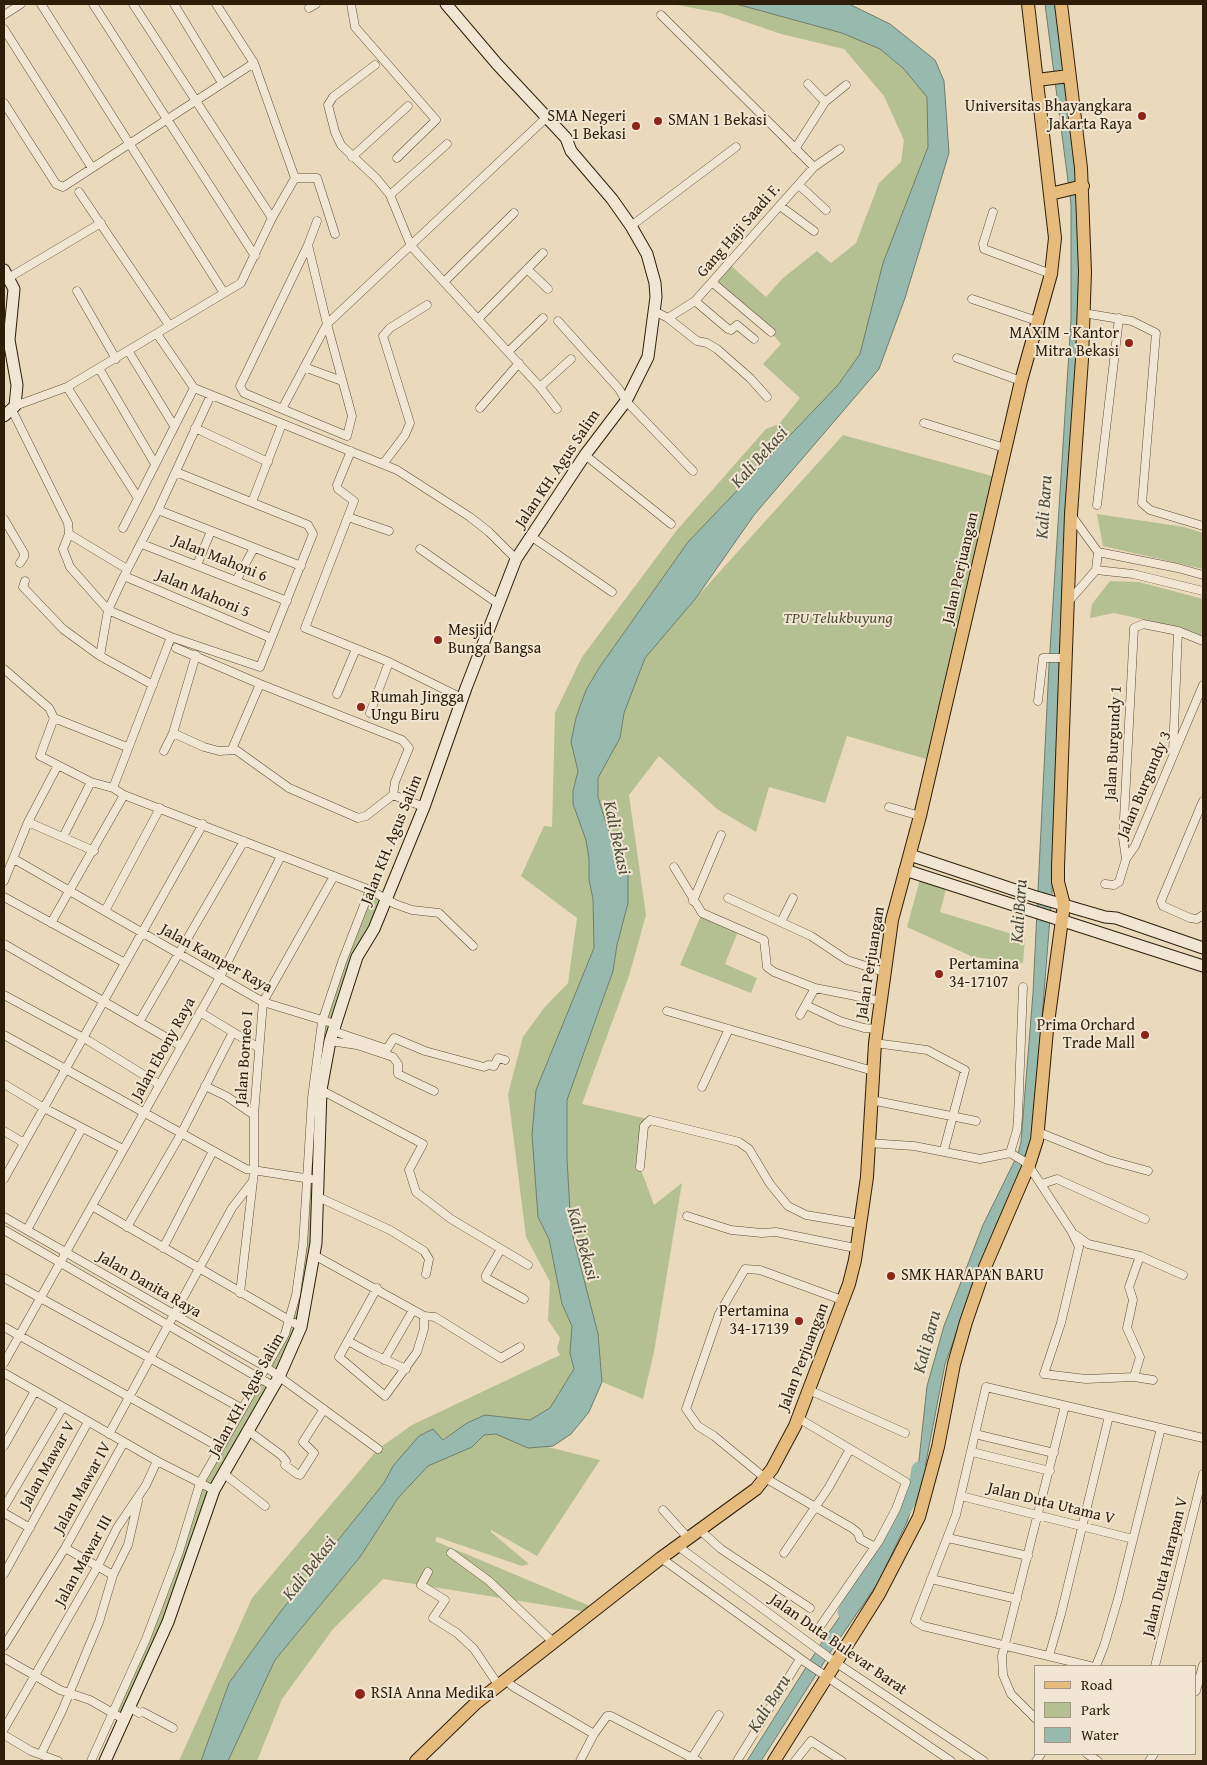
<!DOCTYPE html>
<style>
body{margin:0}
#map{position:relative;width:1207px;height:1765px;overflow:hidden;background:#ead9bb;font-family:"Gentium Book Plus",serif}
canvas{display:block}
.frame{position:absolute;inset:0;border:5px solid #2e1e09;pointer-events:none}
.legend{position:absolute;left:1034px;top:1665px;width:162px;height:90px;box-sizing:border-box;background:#f1e6d3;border:1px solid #a39682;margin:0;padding:6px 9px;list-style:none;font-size:15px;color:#2e1e09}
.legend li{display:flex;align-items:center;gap:10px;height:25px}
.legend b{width:25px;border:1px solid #a39682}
</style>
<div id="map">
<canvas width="1207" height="1765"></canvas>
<div class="frame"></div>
<ul class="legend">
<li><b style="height:6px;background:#e5bc7e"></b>Road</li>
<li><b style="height:14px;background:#b5c092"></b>Park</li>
<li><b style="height:14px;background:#98baae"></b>Water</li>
</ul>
</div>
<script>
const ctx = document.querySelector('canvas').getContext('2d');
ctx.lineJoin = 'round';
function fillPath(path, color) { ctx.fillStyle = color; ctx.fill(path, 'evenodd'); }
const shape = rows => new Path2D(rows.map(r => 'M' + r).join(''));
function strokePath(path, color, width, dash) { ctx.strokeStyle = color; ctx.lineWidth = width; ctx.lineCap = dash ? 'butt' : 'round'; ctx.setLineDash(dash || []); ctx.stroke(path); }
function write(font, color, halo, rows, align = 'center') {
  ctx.font = font + ' "Gentium Book Plus",serif'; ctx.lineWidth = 4; ctx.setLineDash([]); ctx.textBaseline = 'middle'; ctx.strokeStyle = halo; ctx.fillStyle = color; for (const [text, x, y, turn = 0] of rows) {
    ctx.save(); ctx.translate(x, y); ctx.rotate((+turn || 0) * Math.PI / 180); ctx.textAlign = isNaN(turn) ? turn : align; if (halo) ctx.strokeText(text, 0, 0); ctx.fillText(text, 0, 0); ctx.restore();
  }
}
fillPath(shape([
 [672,4,736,4,842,33,880,49,903,68,927,97,928,147,860,354,838,385,688,542,599,668,586,690,576,718,571,742,578,771,573,791,573,804,586,840,589,859,589,880,593,899,594,948,536,1090,538,1217,549,1239,562,1304,572,1326,570,1353,574,1369,550,1408,530,1420,485,1415,467,1423,442,1440,393,1466,384,1483,283,1609,229,1683,201,1761,179,1761,252,1598,378,1449,412,1425,560,1355,557,1349,560,1338,548,1320,550,1282,526,1237,508,1094,523,1037,544,1008,568,983,577,918,521,876,544,826,552,827,555,713,582,657,677,530,766,429,779,424,800,398,763,364,781,344,771,332,713,283,729,264,766,297,783,278,817,251,831,263,856,243,879,183,901,162,904,140,884,96,844,49,781,34,720,13],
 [843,435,992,476,926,759,847,736,825,803,769,787,756,832,717,809,659,756,629,795,646,915,629,976,582,1104,652,1120,647,1121,640,1167,654,1205,682,1183,654,1352,643,1399,602,1382,598,1334,571,1229,567,1159,567,1100,613,971,617,945,628,903,628,871,618,856,606,823,598,797,598,778,620,738,624,713,645,658,696,598],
 [1097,514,1184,527,1203,533,1203,569,1103,546],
 [1110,581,1139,582,1203,599,1203,636,1163,624,1114,613,1090,618,1092,604],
 [920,879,946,889,940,912,1025,938,1023,963,973,957,907,927],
 [370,890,385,898,330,1041,319,1178,301,1327,287,1320,296,1295,322,1022],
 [702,913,739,929,725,964,757,978,751,993,680,965],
 [289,1324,300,1328,278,1376,267,1367],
 [260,1378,273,1386,223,1473,125,1720,113,1711,146,1639,200,1483],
 [496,1434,600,1460,537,1556,491,1530,491,1532,529,1564,522,1566,437,1537,435,1541,590,1606,582,1611,383,1579,333,1629,282,1699,257,1761,228,1761,275,1660,360,1557,398,1498,428,1466,472,1447,484,1435]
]), '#b5c092');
const water = shape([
 [736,4,849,4,890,24,935,60,944,81,949,153,905,298,879,369,754,515,696,598,645,658,624,713,620,738,598,778,598,797,606,823,618,856,628,871,628,903,617,945,613,971,567,1100,567,1159,571,1229,598,1334,602,1382,589,1412,571,1434,553,1446,528,1448,496,1434,484,1435,472,1447,428,1466,398,1498,360,1557,275,1660,228,1761,201,1761,229,1683,281,1611,384,1483,393,1466,419,1436,433,1429,443,1440,467,1423,485,1415,530,1420,550,1408,574,1369,570,1353,572,1326,562,1304,549,1239,538,1217,532,1134,536,1090,594,948,593,899,589,880,589,859,586,840,573,804,573,791,578,771,571,742,576,718,586,690,599,668,688,542,838,385,860,354,883,263,928,147,927,97,903,68,880,49,842,33,736,4],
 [1045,4,1058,4,1079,179,1082,261,1059,668,1052,893,1032,1142,1025,1165,996,1225,945,1364,925,1467,907,1522,878,1583,833,1648,761,1761,747,1761,822,1642,867,1578,902,1520,916,1488,927,1386,944,1326,983,1225,1018,1154,1021,1142,1033,993,1049,666,1071,320,1071,204,1045,4]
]);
fillPath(water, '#98baae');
strokePath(water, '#6e7c6c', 1);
strokePath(shape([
 [845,1612,916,1488,919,1469]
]), '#98baae', 15);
const street = shape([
 [41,4,224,293],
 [93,4,255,256],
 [174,4,222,83],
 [216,4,254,63,295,178],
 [351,4,355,27,436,120,397,158],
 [309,8,316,4],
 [4,15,21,4],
 [661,15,814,167],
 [4,29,92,168],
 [375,65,333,97,328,105,335,132,341,145,377,179,390,195,411,246,540,387,571,359],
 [825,102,846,85],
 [4,103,56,184,63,187,254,63],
 [795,149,825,102,808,84],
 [352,157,408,106],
 [799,185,826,210],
 [79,192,169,325],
 [390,195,447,144],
 [780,206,814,231],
 [993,212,983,244,984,249,1051,274],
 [272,218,295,178,317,178,335,234],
 [631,226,736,147],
 [308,245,317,221],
 [527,269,548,289],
 [5,280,101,223],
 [445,281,514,213],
 [713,283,771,332],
 [77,291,116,359],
 [972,299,1037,321],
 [695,301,728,329,731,330,737,325,754,339],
 [654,311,668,318,695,301,814,167,840,149],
 [1083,313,1132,321,1156,333,1142,503,1150,510,1203,526],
 [479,318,543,253],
 [668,318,697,341,707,343,717,349,750,378,767,397],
 [558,321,619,389,626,401,693,471],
 [157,334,194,388],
 [509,351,543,318],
 [129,352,174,426],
 [957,358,1021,381],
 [304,367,342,381],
 [100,370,155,464],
 [67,387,138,498],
 [540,387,557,409],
 [194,388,397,470,470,517,489,532,516,559],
 [15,406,67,387,241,283,272,218,133,4],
 [11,408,68,523,69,534,63,549,70,567,108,610,100,656],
 [480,408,519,363],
 [282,409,244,393,240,386,308,245,327,324,282,409,347,436,352,416,327,324,547,117],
 [924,423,1005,448],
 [195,428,268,462],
 [351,451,337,485,338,489,354,501,305,628,389,662,462,698],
 [585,455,671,524],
 [383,464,405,435,410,423,383,336,390,328,427,305],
 [252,502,282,424],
 [1097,505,1119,318],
 [158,510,301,566],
 [1072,516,1098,552,1178,568,1203,575],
 [348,517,389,531],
 [4,519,24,553,24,557,20,563],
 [123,528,194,388],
 [69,534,127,569],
 [532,537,612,592],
 [142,544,287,601],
 [420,549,497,603],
 [197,565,211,531],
 [1096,570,1098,552],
 [124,576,271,638],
 [25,581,23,587,63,629,100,656,153,685],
 [236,581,254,548],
 [1069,601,1096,570,1133,574,1203,591],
 [171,637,108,610,124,576,158,510,211,395],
 [176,648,260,684,402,740,409,748,395,782,393,795,424,807],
 [196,655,173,733,204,747,219,751,236,750,289,788,358,818,366,816,393,795],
 [4,669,49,708,54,718],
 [337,694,356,649],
 [1038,701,1043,658,1066,658],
 [370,713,389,662],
 [127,747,54,718,40,756,91,782,113,788,124,795,370,890,395,904,412,910,439,913,473,946],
 [232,749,260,684],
 [164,751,173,733],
 [1173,752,1178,631],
 [113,788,171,637,260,667,313,534,308,525,176,472],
 [1203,801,1161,901,1163,906,1190,918,1197,919,1203,915],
 [889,807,920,816],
 [28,822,94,851],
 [63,837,91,782],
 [14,859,263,1002,335,1024],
 [1126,859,1123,838,1134,628,1143,624,1178,631,1203,641],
 [674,867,702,913,764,940,767,967,774,972,815,988,881,1001],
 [4,881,28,822,58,765],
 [1105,884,1114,885,1119,882,1126,859,1135,846,1203,685],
 [4,897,125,963],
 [728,898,811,936,847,960,884,972],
 [693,901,721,835],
 [105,911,160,808],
 [781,922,793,898],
 [51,923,124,795],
 [4,944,181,1046],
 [4,995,89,1041,160,1085],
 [806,1005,840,1021,864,1028,877,1029],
 [667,1011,873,1071],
 [200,1012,259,1048],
 [800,1015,815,988],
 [139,1022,244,841],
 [333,1031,387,1049,394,1038,425,1051,484,1067,488,1065,494,1066,498,1058,505,1060],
 [4,1035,246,1169,311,1179],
 [330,1041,357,1045,393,1057,398,1064,398,1074,434,1091],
 [875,1043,927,1050,965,1070,944,1150],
 [4,1084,44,1108,123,1149],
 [205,1086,226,1096,254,1115],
 [702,1087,729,1029],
 [321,1090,423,1144,409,1170,416,1192,451,1219,528,1265],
 [871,1100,976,1121],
 [4,1131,24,1143],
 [1038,1132,1108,1160,1148,1171],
 [868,1143,914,1146,980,1159,1010,1153,1027,1163,1072,1232,1079,1247,1061,1323,1044,1374,1086,1379,1134,1377,1153,1380],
 [1010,1153,1017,1130,1018,1117,1023,987],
 [640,1167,644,1126,650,1120,739,1142,749,1149,770,1184,788,1206,806,1215,860,1224],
 [4,1179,203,824],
 [1042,1184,1057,1179,1145,1219],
 [318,1197,390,1230,424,1251,429,1259,426,1274],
 [92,1206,301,1327],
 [687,1216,731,1230,762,1233,776,1232,855,1248],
 [4,1217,266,1367,378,1449],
 [127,1227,181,1134,233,1032],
 [4,1230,273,1386],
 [27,1230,82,1128],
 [1076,1235,1088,1244,1140,1256,1183,1275],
 [163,1248,213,1151],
 [501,1249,486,1275,486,1278,524,1299],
 [314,1255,424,1316,435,1317,501,1358,520,1347],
 [4,1278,241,1408],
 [377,1288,339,1357,385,1396,417,1352,424,1329,424,1316],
 [240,1293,254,1172,254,1115,263,1002,334,876],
 [842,1300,760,1270,745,1269,719,1314,686,1409,698,1426,714,1436,765,1478,852,1528,858,1533,860,1539,875,1547],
 [4,1327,219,1447],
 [348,1341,370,1353,406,1369],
 [384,1360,413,1310],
 [4,1363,220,977,281,856],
 [4,1373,157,1461,214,1490],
 [1134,1377,1140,1357,1127,1328,1133,1300,1129,1287,1140,1256],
 [809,1390,905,1433],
 [798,1418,906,1482,896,1509,879,1541,821,1625],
 [247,1430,281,1455,286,1461,285,1465,297,1474,300,1475,314,1453,303,1442,324,1409],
 [109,1434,232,1208,253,1181],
 [975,1434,1054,1453],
 [4,1446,35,1391],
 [972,1452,1050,1471],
 [223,1473,265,1506],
 [961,1496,1133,1539],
 [4,1507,63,1407],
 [663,1510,689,1539],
 [4,1513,30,1528],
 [701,1531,721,1549,810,1608],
 [948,1538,1028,1556],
 [679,1547,835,1662,984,1761],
 [65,1548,113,1575],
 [451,1553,489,1581,553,1642],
 [784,1553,829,1487,850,1449],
 [661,1558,805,1662,951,1761],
 [428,1572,421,1585,445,1600,433,1618,457,1633,474,1649,499,1686],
 [4,1574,88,1422],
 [931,1579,1017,1599],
 [4,1646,65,1548,124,1442],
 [1049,1656,1061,1614,1109,1416],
 [4,1658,60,1690,90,1700,125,1720],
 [1090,1666,923,1626,915,1621,956,1515,986,1387,1203,1438],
 [1096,1666,1104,1646,1118,1599,1161,1428],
 [1155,1666,1203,1474],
 [506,1679,512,1686,594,1734,607,1716,611,1716,698,1761],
 [1196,1691,1203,1665],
 [131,1708,139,1713,143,1712,173,1728],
 [1036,1719,1011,1694,1003,1675,1002,1656,1065,1406],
 [4,1729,98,1566,117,1528,146,1485,157,1461],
 [4,1735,31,1751,58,1761],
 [41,1754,62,1711,99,1622,113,1575,128,1545,138,1501],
 [1087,1754,1098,1761],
 [91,1761,146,1639,179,1552,200,1483,285,1334,296,1295,303,1245,312,1098,322,1022,342,962,370,890],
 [580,1761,594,1734],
 [690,1761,719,1715],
 [737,1761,800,1659],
 [795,1761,811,1741,842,1761],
 [1036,1761,1041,1754],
 [1149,1761,1154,1754]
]);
const secondary = shape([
 [4,270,14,289,9,340,17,385,15,406,4,416],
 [910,855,1033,896,1105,917,1116,918,1203,948],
 [905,870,1203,966],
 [105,1761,168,1622,214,1490,279,1377,301,1327,316,1243,321,1090,330,1041,357,957,374,929,424,807,466,688,516,559,585,455,626,401,648,357,656,297,655,283,647,254,631,226,612,199,571,151,566,138,497,64,446,4]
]);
const primary = shape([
 [1037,80,1069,76],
 [1050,194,1083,186],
 [416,1761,476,1703,661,1558,756,1489,772,1469,795,1426,849,1284,855,1260,867,1177,875,1043,892,920,920,816,1021,381,1051,274,1055,238,1028,4],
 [774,1761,879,1594,919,1517,938,1447,954,1364,966,1322,985,1267,1029,1165,1037,1140,1047,1030,1064,905,1058,882,1058,867,1071,514,1082,359,1085,272,1081,168,1061,4]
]);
strokePath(street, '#5d4d36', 9);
strokePath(secondary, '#2e1e09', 13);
strokePath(primary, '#2e1e09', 14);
strokePath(street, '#f1e6d3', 8);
strokePath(secondary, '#f1e6d3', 11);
strokePath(primary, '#e5bc7e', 12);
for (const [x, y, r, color] of [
 [1142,116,5,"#8f2418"],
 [658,121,5,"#8f2418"],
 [636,126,5,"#8f2418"],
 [1129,343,5,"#8f2418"],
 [438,640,5,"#8f2418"],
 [361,707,5,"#8f2418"],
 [939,974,5,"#8f2418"],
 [1145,1035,5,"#8f2418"],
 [891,1276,5,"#8f2418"],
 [799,1321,5,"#8f2418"],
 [360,1694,6,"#8f2418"]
]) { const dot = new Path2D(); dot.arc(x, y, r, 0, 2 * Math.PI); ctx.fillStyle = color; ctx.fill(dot); strokePath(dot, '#f1e6d3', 2); }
write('16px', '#2e1e09', '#f1e6d3', [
 ["Universitas Bhayangkara",1132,107,"right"],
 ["Jakarta Raya",1132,125,"right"],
 ["SMA Negeri",626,117,"right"],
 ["1 Bekasi",626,135,"right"],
 ["SMAN 1 Bekasi",668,121],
 ["MAXIM - Kantor",1119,334,"right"],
 ["Mitra Bekasi",1119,352,"right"],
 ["Mesjid",448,631],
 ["Bunga Bangsa",448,649],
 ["Rumah Jingga",371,698],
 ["Ungu Biru",371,716],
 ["Pertamina",949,965],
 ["34-17107",949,983],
 ["Prima Orchard",1135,1026,"right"],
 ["Trade Mall",1135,1044,"right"],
 ["SMK HARAPAN BARU",901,1276],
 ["Pertamina",789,1312,"right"],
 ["34-17139",789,1330,"right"],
 ["RSIA Anna Medika",371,1694]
], 'left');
write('16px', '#2e1e09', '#f1e6d3', [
 ["Gang Haji Saadi F.",739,231,-49],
 ["Jalan KH. Agus Salim",558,469,-56],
 ["Jalan Mahoni 6",220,559,22],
 ["Jalan Perjuangan",961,568,-77],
 ["Jalan Mahoni 5",203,594,23],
 ["Jalan Burgundy 1",1114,743,-87],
 ["Jalan Burgundy 3",1145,785,-67],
 ["Jalan KH. Agus Salim",392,840,-68],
 ["Jalan Kamper Raya",216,959,29],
 ["Jalan Perjuangan",871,963,-81],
 ["Jalan Ebony Raya",164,1049,-61],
 ["Jalan Borneo I",245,1058,-86],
 ["Jalan Danita Raya",149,1285,30],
 ["Jalan Perjuangan",804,1357,-69],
 ["Jalan KH. Agus Salim",247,1395,-61],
 ["Jalan Mawar V",48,1465,-61],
 ["Jalan Mawar IV",83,1488,-61],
 ["Jalan Duta Utama V",1051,1504,14],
 ["Jalan Mawar III",84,1561,-61],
 ["Jalan Duta Harapan V",1166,1567,-76],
 ["Jalan Duta Bulevar Barat",838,1645,35]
]);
write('italic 16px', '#564f32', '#f1e6d3', [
 ["TPU Telukbuyung",838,619]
]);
write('italic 18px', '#4e4d3b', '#f1e6d3', [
 ["Kali Bekasi",760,458,-48],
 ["Kali Baru",1045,507,-86],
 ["Kali Bekasi",616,838,78],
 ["Kali Baru",1020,911,-86],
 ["Kali Bekasi",582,1244,74],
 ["Kali Baru",928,1342,-75],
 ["Kali Bekasi",310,1569,-52],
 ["Kali Baru",770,1704,-58]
]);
</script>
